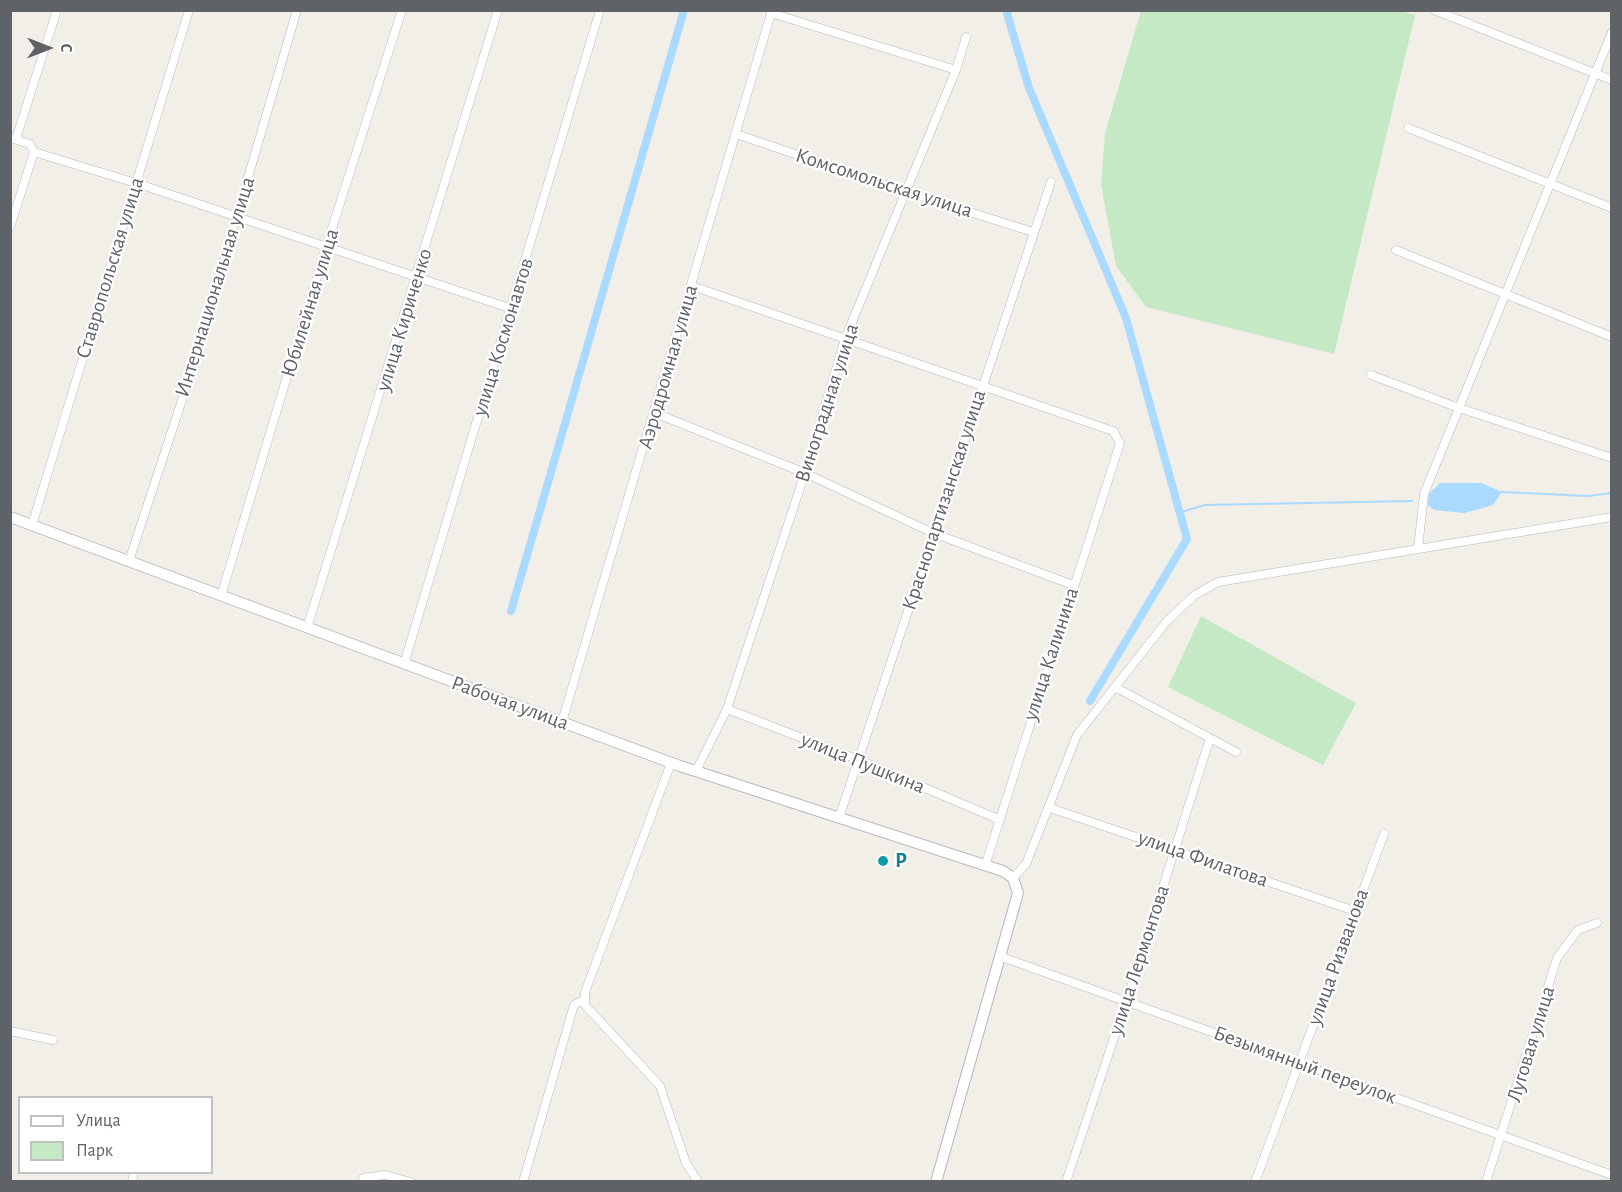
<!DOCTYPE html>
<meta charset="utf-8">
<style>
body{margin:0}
#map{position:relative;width:1622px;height:1192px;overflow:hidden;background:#f1efe8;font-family:"Alegreya Sans",sans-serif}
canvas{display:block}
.frame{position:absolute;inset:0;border:12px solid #5f6368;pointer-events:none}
.legend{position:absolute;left:18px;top:1096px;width:195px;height:78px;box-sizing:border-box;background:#fff;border:2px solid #bfc1c3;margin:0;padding:8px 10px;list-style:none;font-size:18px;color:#5f6368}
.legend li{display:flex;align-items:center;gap:12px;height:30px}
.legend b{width:30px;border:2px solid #bfc1c3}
.north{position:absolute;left:18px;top:18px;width:60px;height:60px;-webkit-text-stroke:4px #fff;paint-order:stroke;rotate:90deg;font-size:16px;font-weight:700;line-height:24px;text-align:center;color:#5f6368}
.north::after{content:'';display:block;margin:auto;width:21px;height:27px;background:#5f6368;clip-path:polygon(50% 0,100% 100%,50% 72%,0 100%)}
</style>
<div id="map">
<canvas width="1622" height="1192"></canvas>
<div class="frame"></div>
<ul class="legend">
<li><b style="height:8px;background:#fff"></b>Улица</li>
<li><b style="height:16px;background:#c5e8c5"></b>Парк</li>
</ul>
<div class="north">С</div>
</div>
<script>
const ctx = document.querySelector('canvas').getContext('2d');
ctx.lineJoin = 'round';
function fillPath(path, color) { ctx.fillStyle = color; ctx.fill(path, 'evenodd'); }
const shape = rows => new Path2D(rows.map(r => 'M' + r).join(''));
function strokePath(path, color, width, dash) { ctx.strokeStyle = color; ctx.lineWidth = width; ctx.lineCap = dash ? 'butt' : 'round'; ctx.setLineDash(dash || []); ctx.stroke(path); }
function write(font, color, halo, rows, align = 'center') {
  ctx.font = font + ' "Alegreya Sans",sans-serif'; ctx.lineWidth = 4.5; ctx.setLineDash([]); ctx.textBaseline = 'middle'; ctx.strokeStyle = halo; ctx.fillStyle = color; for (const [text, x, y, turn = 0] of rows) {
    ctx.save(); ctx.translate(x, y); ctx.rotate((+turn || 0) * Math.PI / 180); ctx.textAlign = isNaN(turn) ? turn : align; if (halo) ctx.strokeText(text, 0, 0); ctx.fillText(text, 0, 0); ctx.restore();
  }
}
fillPath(shape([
 [1401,11,1415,15,1334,354,1146,307,1116,266,1101,184,1105,133,1141,11],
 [1201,616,1356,703,1323,765,1168,687]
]), '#c5e8c5');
fillPath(shape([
 [1440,483,1481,483,1502,492,1493,505,1464,513,1434,510,1428,505,1429,494]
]), '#aadaff');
strokePath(shape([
 [1502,492,1588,496,1612,493],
 [1181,512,1205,505,1412,501]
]), '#aadaff', 2);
strokePath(shape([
 [1006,10,1029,88,1126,318,1187,539,1090,701],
 [511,611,684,10]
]), '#aadaff', 8);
const street = shape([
 [1434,10,1612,80],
 [771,13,956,70],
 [1408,128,1612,208],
 [736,134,907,192,1033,232],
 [10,138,30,144,34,152,136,183,512,309],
 [16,139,57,10],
 [10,227,34,152],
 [1396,250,1612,337],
 [692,286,1113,431,1120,443,985,866],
 [1371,375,1459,408,1612,458],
 [655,413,805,473,933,533,1073,585],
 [32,525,189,10],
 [1418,549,1424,494,1612,32],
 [129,561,190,376,297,10],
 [221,596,326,247,402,10],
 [307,628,498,10],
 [404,664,600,10],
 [1115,687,1236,752],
 [727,709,859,760,998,819],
 [562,722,772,10],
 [671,763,585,992,585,1005,660,1086,686,1163,698,1182],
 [696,771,727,709,805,473,845,339,956,70,966,37],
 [1050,808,1355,911],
 [839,818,1051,182],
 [1013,878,1026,864,1077,735,1167,621,1195,595,1218,582,1612,517],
 [999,956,1612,1175],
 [10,1031,53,1040],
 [132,1182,134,1172],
 [362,1182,363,1178,385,1175,411,1182],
 [523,1182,574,1005,585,999],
 [1066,1182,1139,963,1210,738],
 [1255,1182,1384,834],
 [1486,1182,1557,958,1578,930,1597,923]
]);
const secondary = shape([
 [10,517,680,766,1003,871,1013,878,1018,893,936,1182]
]);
strokePath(street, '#b5b8bc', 9);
strokePath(secondary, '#b6babf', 12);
strokePath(street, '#fff', 8);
strokePath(secondary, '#fff', 10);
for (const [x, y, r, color] of [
 [883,861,6,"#0f9aa8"]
]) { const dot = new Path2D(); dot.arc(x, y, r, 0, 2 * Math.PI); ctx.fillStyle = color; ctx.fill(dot); strokePath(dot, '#fff', 2); }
write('21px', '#5f6368', '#fff', [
 ["Комсомольская улица",884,183,18],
 ["Ставропольская улица",110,268,-73],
 ["Интернациональная улица",215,287,-73],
 ["Юбилейная улица",310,303,-73],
 ["улица Кириченко",404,320,-73],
 ["улица Космонавтов",503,337,-73],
 ["Аэродромная улица",668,367,-74],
 ["Виноградная улица",827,403,-72],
 ["Краснопартизанская улица",944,500,-72],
 ["улица Калинина",1051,654,-72],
 ["Рабочая улица",510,703,20],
 ["улица Пушкина",863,763,22],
 ["улица Филатова",1203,859,19],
 ["улица Ризванова",1338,957,-70],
 ["улица Лермонтова",1139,960,-72],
 ["Луговая улица",1531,1044,-73],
 ["Безымянный переулок",1305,1065,20]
]);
write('bold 21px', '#0d838f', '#fff', [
 ["Р",895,861]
], 'left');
</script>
